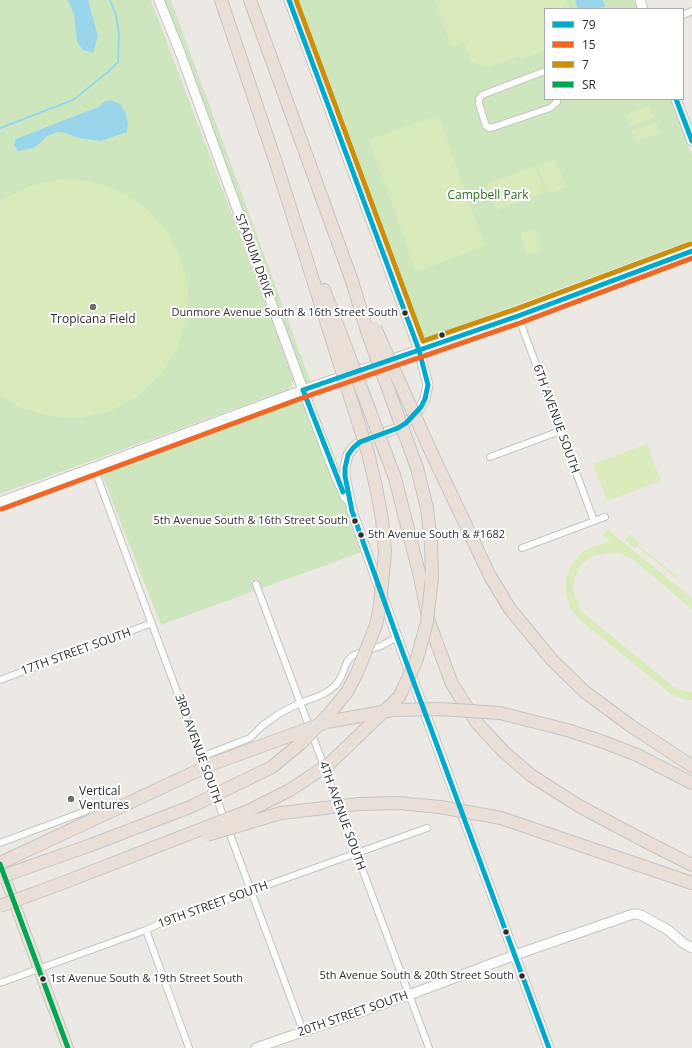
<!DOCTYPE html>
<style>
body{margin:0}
#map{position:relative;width:692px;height:1048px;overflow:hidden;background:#ece8e4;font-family:"Open Sans",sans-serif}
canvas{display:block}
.legend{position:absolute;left:544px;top:8px;width:140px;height:92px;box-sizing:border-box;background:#fff;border:1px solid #ababab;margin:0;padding:5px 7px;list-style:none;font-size:12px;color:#2e2e2e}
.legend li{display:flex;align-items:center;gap:8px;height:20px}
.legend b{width:20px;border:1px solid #ababab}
</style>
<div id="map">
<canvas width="692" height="1048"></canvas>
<ul class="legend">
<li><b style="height:5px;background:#00a9ce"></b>79</li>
<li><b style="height:5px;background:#f26522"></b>15</li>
<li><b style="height:5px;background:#cf8e09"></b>7</li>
<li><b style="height:5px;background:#00a651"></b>SR</li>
</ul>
</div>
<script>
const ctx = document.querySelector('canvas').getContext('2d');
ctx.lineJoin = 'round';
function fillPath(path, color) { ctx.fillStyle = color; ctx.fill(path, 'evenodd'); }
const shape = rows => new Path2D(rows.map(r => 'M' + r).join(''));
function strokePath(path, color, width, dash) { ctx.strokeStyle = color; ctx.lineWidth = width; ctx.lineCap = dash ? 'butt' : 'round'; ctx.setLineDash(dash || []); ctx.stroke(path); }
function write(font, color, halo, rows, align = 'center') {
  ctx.font = font + ' "Open Sans",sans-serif'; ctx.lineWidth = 4; ctx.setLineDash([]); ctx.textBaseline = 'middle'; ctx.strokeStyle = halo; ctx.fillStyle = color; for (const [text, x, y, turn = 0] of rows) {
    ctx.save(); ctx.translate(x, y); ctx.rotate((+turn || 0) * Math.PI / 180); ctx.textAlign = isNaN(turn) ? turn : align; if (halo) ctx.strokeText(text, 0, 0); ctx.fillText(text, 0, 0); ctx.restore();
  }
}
fillPath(shape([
 [0,0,151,0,294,379,292,385,289,389,0,494],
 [163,0,171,0,311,383,306,385],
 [295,0,634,0,637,9,545,9,545,99,671,99,692,156,692,240,435,335,426,337,420,334,416,327],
 [301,395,332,478,348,512,362,552,262,588,258,579,251,581,254,591,161,625,100,470]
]), '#cee6be');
fillPath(shape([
 [435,0,566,0,569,9,545,9,545,50,521,59,519,56,486,68,470,60,464,42,451,47],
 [650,106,654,118,629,127,625,115],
 [438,115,485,246,416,272,369,140],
 [656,122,660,133,635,142,631,131],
 [556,159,566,187,548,194,538,166],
 [535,166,544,192,496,210,487,184],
 [60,179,91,181,120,191,146,208,167,231,181,258,188,289,186,320,177,349,162,373,138,396,111,411,80,418,49,416,19,407,0,395,0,201,29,186],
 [535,229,541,251,526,254,520,233],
 [647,444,661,481,607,501,593,464],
 [608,530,692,598,692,609,631,558,622,554,613,552,593,556,583,563,578,571,574,580,573,591,577,601,582,612,673,686,681,690,692,692,692,700,685,700,672,695,580,620,571,609,566,595,566,578,571,566,579,555,589,548,601,544,611,543,603,536],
 [630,534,640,543,638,545,677,576,675,577,637,546,635,548,625,540]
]), '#d9eabb');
fillPath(shape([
 [68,0,88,0,98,36,93,53,83,50,77,42,74,14],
 [575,0,603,0,605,7,595,9,578,9],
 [110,100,120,104,125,112,128,123,127,132,101,141,79,138,66,133,57,132,47,136,38,145,33,148,18,151,14,145,16,139,98,107,104,102]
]), '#99d6ec');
strokePath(shape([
 [0,128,73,100,108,72,118,62,119,34,116,15,110,0]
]), '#99d6ec', 2);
const street = shape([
 [683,15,692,11],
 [545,71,482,95,479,99,479,104,486,126,490,128,494,127,550,108,557,102,557,99],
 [518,316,594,521],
 [490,457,560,431],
 [94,468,303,1031],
 [522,548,605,517],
 [256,584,429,1048],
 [0,680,152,623],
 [201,757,250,738,262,726,280,713,300,703,319,696,327,692,336,685,341,677,347,662,352,656,359,653,381,646,397,637],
 [0,843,86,811],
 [146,930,189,1048],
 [0,983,146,930,161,923,427,828]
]);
const secondary = shape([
 [159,0,181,55,303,390,336,476,346,498],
 [289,0,419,350,428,385,425,399,421,407,406,423,398,428,360,442,353,448,348,455,345,468,345,476,352,511,397,637,549,1048],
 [640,0,643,9],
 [676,99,692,141],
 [0,502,303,390,518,316,692,251],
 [256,1048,409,995,515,955,633,914,638,914,643,916,668,930,683,943,692,948]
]);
const primary = shape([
 [0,864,68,1048]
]);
const highway = shape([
 [221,0,277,166,333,343],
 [250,0,352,281,367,331],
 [324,290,343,340],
 [433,456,490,576,510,609,552,660,585,692,631,726,692,766],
 [420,577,429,622,452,684,477,723,505,753,532,776,579,806,639,838,692,865],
 [567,730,601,741,637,755,692,783],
 [501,818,692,883]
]);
strokePath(street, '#c5c4c5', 8);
strokePath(secondary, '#c5c4c5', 11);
strokePath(primary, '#c6c5c4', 12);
strokePath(highway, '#c6c5c4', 14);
strokePath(street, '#fcfcfb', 6);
strokePath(secondary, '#fcfcfb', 9);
strokePath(primary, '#e8e4d6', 10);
strokePath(highway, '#eadfd6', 12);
const highwayBridge = shape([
 [375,328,433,456],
 [343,340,395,478,420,577],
 [207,835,281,813,359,804,398,803,440,807,501,818],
 [0,863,212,764,327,722,393,710,441,709,500,713,567,730],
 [0,877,91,845,190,807,272,767,301,743,329,714,347,692,357,673,376,625,380,605,385,552,382,519,376,487,368,453,333,343],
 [0,906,60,884,248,811,290,790,329,764,399,697,416,662,427,622,432,577,431,544,427,508,417,468,367,331]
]);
strokePath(highwayBridge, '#c6c5c4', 14, []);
strokePath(highwayBridge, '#eadfd6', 12);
strokePath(shape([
 [289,0,419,350,428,385,425,399,421,407,406,423,398,428,360,442,353,448,348,455,345,468,345,476,352,511,397,637,549,1048],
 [676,99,692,141],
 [343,492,303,390,518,316,692,251]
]), '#00a9ce', 5);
strokePath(shape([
 [2,509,305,397,520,323,692,258]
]), '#f26522', 5);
strokePath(shape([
 [296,0,423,341,516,309,690,244]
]), '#cf8e09', 5);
strokePath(shape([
 [0,864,68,1048]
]), '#00a651', 5);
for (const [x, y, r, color] of [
 [93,307,4,"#706f6e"],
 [405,313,3.5,"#2e2e2e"],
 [442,335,3.5,"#2e2e2e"],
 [355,521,3.5,"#2e2e2e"],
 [361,535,3.5,"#2e2e2e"],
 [71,799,4,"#706f6e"],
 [506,932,3.5,"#2e2e2e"],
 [522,976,3.5,"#2e2e2e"],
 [43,979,3.5,"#2e2e2e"]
]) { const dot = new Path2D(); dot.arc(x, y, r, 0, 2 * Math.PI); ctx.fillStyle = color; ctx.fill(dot); strokePath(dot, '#fff', 1.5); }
write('11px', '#2e2e2e', '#fff', [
 ["Dunmore Avenue South & 16th Street South",398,313],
 ["5th Avenue South & 16th Street South",348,521],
 ["5th Avenue South & #1682",368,535,"left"],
 ["5th Avenue South & 20th Street South",514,976],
 ["1st Avenue South & 19th Street South",50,979,"left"]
], 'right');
write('12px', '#2c6e1b', '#fff', [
 ["Campbell Park",488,196]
]);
write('12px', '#2e2e2e', '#fff', [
 ["STADIUM DRIVE",254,256,70],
 ["6TH AVENUE SOUTH",556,419,70],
 ["17TH STREET SOUTH",76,652,-20],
 ["3RD AVENUE SOUTH",198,749,70],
 ["4TH AVENUE SOUTH",342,816,70],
 ["19TH STREET SOUTH",213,905,-20],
 ["20TH STREET SOUTH",353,1014,-19]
]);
write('12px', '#2e2e2e', '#fff', [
 ["Tropicana Field",93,320],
 ["Vertical",79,792,"left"],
 ["Ventures",79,806,"left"]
]);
</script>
